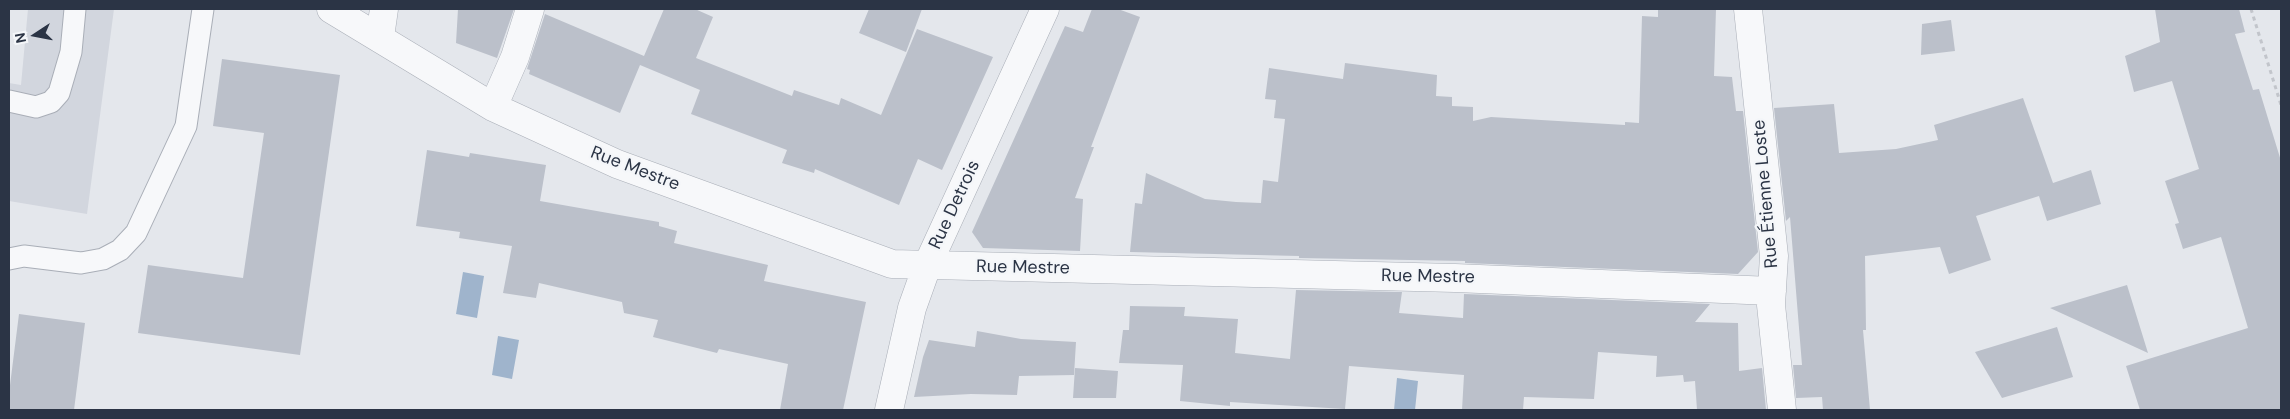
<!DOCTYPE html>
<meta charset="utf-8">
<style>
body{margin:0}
#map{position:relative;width:2290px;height:419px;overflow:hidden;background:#e4e7ec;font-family:"DM Sans",sans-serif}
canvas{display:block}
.frame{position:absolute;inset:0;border:10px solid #2b3445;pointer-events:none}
.north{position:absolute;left:10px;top:10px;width:50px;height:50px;-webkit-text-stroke:4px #f4f6f9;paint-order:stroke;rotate:259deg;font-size:14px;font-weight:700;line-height:20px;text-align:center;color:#2b3445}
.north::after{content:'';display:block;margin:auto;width:18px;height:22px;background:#2b3445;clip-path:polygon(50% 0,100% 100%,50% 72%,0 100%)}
</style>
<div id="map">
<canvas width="2290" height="419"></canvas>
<div class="frame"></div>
<div class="north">N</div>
</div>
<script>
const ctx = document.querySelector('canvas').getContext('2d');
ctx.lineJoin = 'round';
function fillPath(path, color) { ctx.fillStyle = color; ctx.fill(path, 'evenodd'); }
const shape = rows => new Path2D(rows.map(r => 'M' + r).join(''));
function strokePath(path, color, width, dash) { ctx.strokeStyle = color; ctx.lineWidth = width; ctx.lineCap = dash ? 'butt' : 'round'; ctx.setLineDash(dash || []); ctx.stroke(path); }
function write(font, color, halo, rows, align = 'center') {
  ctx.font = font + ' "DM Sans",sans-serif'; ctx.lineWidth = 4.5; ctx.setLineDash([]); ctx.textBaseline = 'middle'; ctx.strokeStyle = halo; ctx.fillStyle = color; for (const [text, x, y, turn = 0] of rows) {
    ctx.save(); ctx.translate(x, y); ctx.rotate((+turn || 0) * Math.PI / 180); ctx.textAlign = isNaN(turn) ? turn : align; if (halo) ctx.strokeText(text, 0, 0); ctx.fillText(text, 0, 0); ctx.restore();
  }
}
fillPath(shape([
 [28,9,114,9,87,214,9,201,9,83,21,85]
]), '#d2d6de');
fillPath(shape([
 [463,272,484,276,477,318,456,314],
 [498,336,519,340,512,379,492,375],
 [1397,378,1418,381,1415,410,1394,410]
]), '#9fb4cc');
fillPath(shape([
 [458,9,514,9,497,58,456,43],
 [664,9,695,9,713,17,696,58,792,96,794,90,839,105,841,98,881,115,917,29,993,57,942,170,918,159,899,205,815,169,814,173,782,163,787,150,691,114,700,90,640,65,620,113,529,74,530,70,527,69,545,14,644,56],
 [869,9,922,9,906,52,859,33],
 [1092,9,1118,9,1140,17,1091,147,1094,147,1075,198,1083,199,1080,251,983,248,972,232,1065,26,1083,32],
 [1658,9,1716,9,1714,76,1732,77,1736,111,1743,111,1758,252,1738,274,1465,263,1465,261,1299,258,1299,256,1130,252,1135,203,1142,204,1146,173,1205,199,1236,202,1261,203,1263,180,1278,182,1285,119,1274,118,1276,100,1265,99,1269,68,1343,79,1345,63,1437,75,1436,96,1452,97,1452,106,1473,107,1473,121,1491,117,1625,125,1625,122,1639,123,1642,16,1658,17],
 [2155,9,2239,9,2245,32,2235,34,2253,90,2259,89,2281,161,2281,410,2140,410,2126,366,2248,328,2221,237,2183,249,2175,224,2179,223,2165,181,2199,169,2172,81,2134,92,2125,56,2160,42],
 [1951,20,1955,51,1921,55,1922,24],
 [222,59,340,75,300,355,138,333,148,265,243,278,264,133,213,126],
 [2023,98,2053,183,2091,170,2101,204,2047,221,2039,196,1976,216,1991,260,1949,274,1940,247,1865,256,1866,330,1863,330,1870,410,1823,410,1822,397,1796,398,1793,365,1802,365,1790,217,1786,221,1774,108,1834,104,1839,153,1896,149,1938,140,1934,125],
 [427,150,469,157,470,153,546,165,540,201,659,222,659,226,677,231,674,243,768,265,764,281,866,302,843,410,780,410,788,364,719,349,717,353,653,337,658,320,624,313,622,302,539,283,536,298,503,293,512,246,459,238,460,232,416,226],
 [2127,285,2148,353,2050,308],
 [1296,290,1402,292,1399,313,1463,318,1464,294,1710,304,1695,322,1738,323,1739,371,1762,368,1766,410,1697,410,1695,381,1684,382,1683,375,1656,377,1657,356,1598,352,1594,399,1524,397,1523,410,1462,410,1464,375,1349,366,1345,409,1230,402,1230,406,1180,401,1183,365,1119,363,1123,330,1129,330,1130,306,1185,307,1184,316,1238,319,1235,353,1290,359],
 [19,314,85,323,74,410,9,410,9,393],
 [2057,327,2073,377,2002,398,1975,352],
 [977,331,1021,339,1076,342,1074,375,1019,376,1017,395,971,394,914,397,923,357,929,340,975,347],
 [1075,368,1118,371,1116,398,1073,398]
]), '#bbc0ca');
const lane = shape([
 [9,101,36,107,51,102,59,93,71,52,75,9],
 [9,259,24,256,81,263,103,259,120,250,136,233,186,126,203,9]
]);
const street = shape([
 [331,9,493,107,617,164,892,264,1455,278,1772,291],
 [1748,9,1774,256,1771,305,1782,410],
 [380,37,384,9],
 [493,107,515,57,530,9],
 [889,410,912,308,927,266,1045,9]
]);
strokePath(lane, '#a9aeb7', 23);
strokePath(street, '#a9aeb7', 29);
strokePath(shape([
 [2251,9,2281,105]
]), '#c2c5cb', 3, [4, 4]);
strokePath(lane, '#f7f8fa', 21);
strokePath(street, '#f7f8fa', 28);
write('18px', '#2b3445', '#f4f6f9', [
 ["Rue Mestre",635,169,21],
 ["Rue Étienne Loste",1766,194,-95],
 ["Rue Detrois",955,205,-65],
 ["Rue Mestre",1023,268,1],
 ["Rue Mestre",1428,277,1]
]);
</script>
